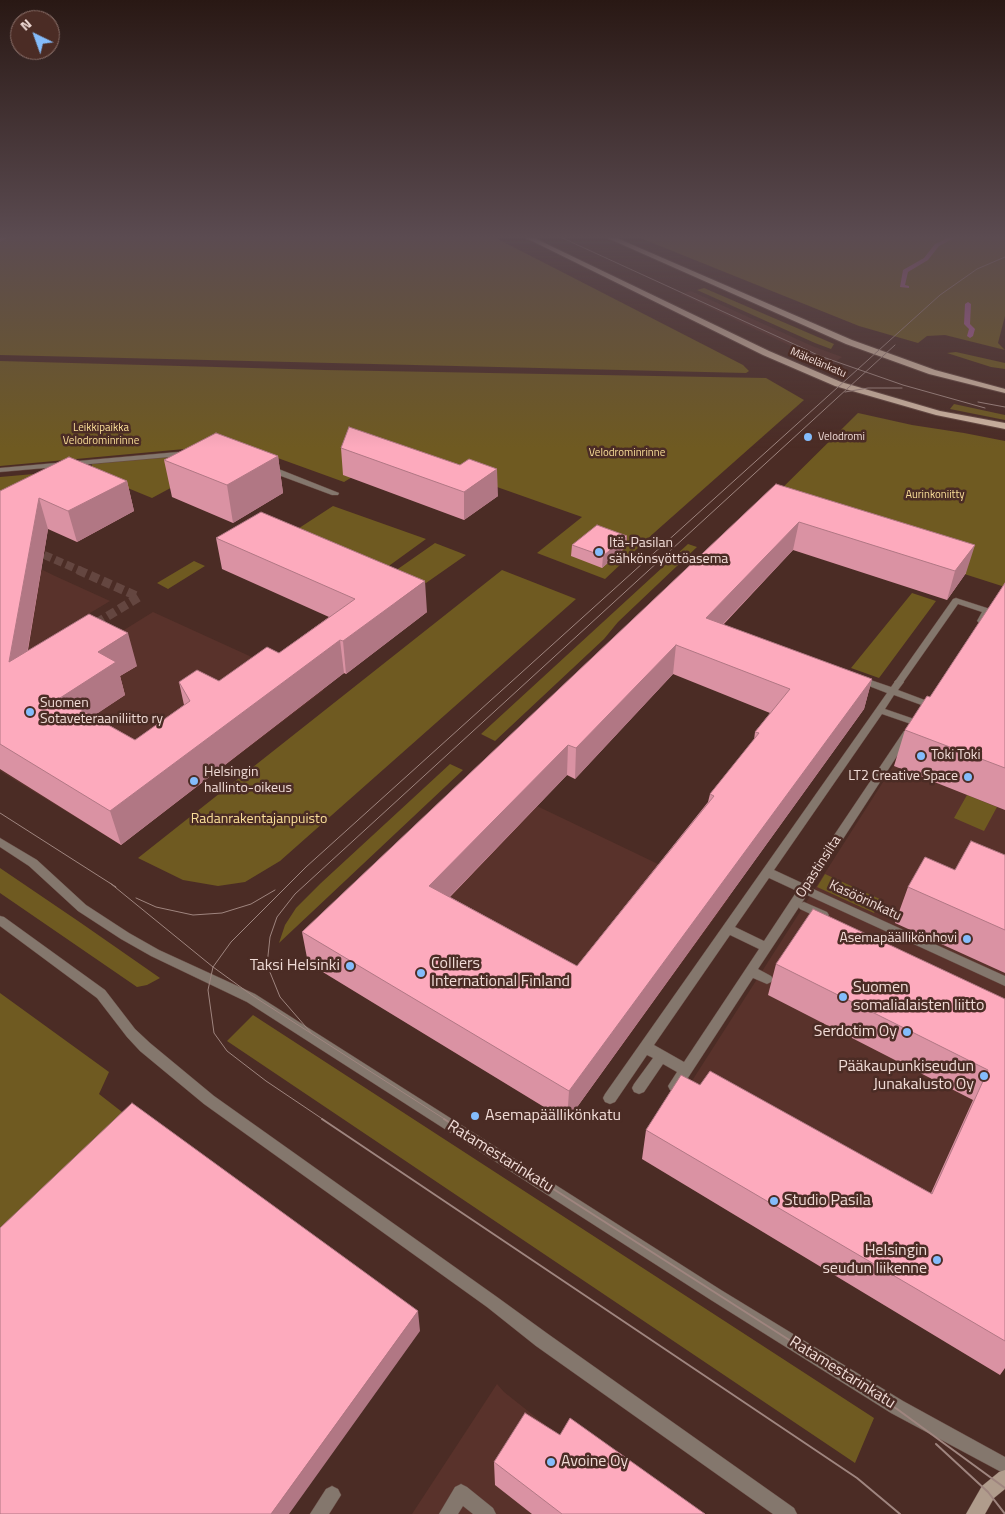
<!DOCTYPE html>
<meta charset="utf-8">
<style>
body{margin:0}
#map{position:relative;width:1005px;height:1514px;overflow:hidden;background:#4b2c25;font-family:"Titillium Web",sans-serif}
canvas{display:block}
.north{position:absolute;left:10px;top:10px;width:50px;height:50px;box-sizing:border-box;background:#4b2c25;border:1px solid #8d726c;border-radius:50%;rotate:318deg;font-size:14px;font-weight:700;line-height:20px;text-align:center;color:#f0dbd6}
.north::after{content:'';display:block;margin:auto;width:18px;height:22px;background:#84bcfb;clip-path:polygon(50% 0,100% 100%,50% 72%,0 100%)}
</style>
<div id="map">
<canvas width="1005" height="1514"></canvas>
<div class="north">N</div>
</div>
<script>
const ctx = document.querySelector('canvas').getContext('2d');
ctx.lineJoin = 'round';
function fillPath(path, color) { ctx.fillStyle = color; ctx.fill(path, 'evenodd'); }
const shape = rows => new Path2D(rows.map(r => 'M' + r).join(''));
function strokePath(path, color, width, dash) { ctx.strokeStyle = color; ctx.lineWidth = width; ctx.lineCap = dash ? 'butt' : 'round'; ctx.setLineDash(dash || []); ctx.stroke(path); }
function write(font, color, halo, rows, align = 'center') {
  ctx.font = font + ' "Titillium Web",sans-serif'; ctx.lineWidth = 5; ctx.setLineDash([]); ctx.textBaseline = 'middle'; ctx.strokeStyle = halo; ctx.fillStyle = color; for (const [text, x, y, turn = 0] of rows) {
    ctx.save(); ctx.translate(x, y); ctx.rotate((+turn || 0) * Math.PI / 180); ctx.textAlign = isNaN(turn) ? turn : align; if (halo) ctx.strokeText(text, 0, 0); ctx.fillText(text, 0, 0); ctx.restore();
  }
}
fillPath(shape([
 [691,291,812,346,842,357,832,364,808,354,680,294],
 [0,549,55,576,110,601,0,667],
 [153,612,324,690,121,845,0,771,0,707],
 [915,732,1005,766,1005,1361,1000,1375,642,1159],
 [491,784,729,898,567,1121,308,963],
 [497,1384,504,1392,567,1442,667,1514,412,1514]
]), '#59322b');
fillPath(shape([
 [0,236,492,236,712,349,743,365,749,371,746,373,0,355],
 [635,236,1005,236,1005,316,998,343,1005,350,945,335,927,336,918,343,859,326],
 [704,288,834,344,831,349,815,343,697,290],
 [956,352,1005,363,1005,369,991,367,947,353],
 [0,361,325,370,766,378,804,400,655,532,605,579,537,553,582,517,395,451,344,482,239,444,0,466],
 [954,404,1005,415,1005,420,950,409],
 [858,413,912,425,964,433,1005,441,1005,587,761,509],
 [202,453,217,463,152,498,91,473,92,464],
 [68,471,0,511,0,477],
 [333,506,426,539,386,568,293,532],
 [435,543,466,555,426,583,395,571],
 [688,544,697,547,618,622,604,639,495,741,481,734],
 [194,561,205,566,168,589,157,583],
 [502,570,576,599,280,861,245,882,218,886,183,880,138,858],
 [912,593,936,601,879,678,851,668],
 [450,764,463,770,279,943,285,925,296,908,321,883],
 [967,795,997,807,984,831,954,818],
 [0,868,81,923,160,978,147,985,137,987,0,893],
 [825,874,882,900,874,913,817,887],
 [0,993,109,1072,99,1094,140,1126,0,1262],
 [253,1015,874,1418,855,1463,227,1041]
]), '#6f5a21');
fillPath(shape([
 [952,236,958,236,939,246,928,260,908,272,905,285,909,286,909,288,900,287,903,270,924,258,935,244,952,236],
 [968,302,971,304,970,324,975,329,973,336,970,338,967,336,969,329,964,324,965,304,968,302]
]), '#ab5e99');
strokePath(shape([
 [33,550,81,571]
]), '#644640', 8, [8, 4]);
strokePath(shape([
 [78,570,139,597,90,627]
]), '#644640', 9, [9, 4.5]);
const pedestrian = shape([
 [859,676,891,687,896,680,902,680,904,682,898,690,930,702,932,704,927,707,894,695,885,709,917,720,919,722,917,724,911,724,882,714,774,870,802,883,904,731,910,731,912,733,811,888,1005,976,1005,986,807,895,758,969,771,976,773,979,771,982,767,984,753,978,680,1090,675,1092,670,1090,668,1086,677,1072,663,1064,644,1092,639,1094,634,1092,632,1088,634,1084,653,1058,647,1055,615,1102,610,1104,605,1102,603,1098,605,1094,887,693,856,681,854,679,859,676],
 [769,878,797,891,764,941,735,927,769,878],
 [730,935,759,949,684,1062,654,1045,730,935],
 [461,1484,467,1487,493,1508,496,1514,473,1514,463,1506,458,1514,439,1514,455,1487,461,1484],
 [332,1486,338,1489,341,1495,329,1514,310,1514,326,1489,332,1486]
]);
const minor = shape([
 [189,451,192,451,192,455,0,472,0,468,189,451],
 [265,466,271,466,339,493,338,495,332,495,265,470,265,466],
 [956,598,990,609,991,611,984,623,981,624,977,621,982,612,958,604,902,684,896,684,894,682,896,680,953,599,956,598],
 [804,902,827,912,829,915,827,918,823,919,819,918,800,909,798,906,800,903,804,902]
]);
const tertiary = shape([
 [0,838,37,860,86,905,129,933,159,950,255,994,721,1290,903,1401,1005,1457,1005,1474,891,1413,711,1300,247,1002,151,956,121,939,78,911,29,866,0,847,0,838],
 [0,916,4,917,105,990,135,1029,150,1043,214,1096,497,1297,548,1334,794,1508,797,1514,773,1514,536,1346,487,1307,204,1104,140,1051,127,1037,97,998,0,926,0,916]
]);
const secondary = shape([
 [1005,1470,1005,1489,994,1498,985,1514,966,1514,982,1486,999,1472,1005,1470]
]);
const primary = shape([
 [522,236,530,236,769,351,841,382,940,411,1005,423,1005,429,936,415,835,386,763,355,522,236],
 [603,236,612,236,852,340,935,370,1005,389,1005,393,929,374,846,344,603,236]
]);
strokePath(pedestrian, '#654841', 1);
strokePath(minor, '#654841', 1);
strokePath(tertiary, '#654841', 1);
strokePath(secondary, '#654841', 1);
strokePath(primary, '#654841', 2);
fillPath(pedestrian, '#84776d');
fillPath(minor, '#84776d');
fillPath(tertiary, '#84776d');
fillPath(secondary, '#b09c8c');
fillPath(primary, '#d2b8a4');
strokePath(shape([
 [558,236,820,356,903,385,985,408],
 [845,392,868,388,902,388],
 [978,402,1005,407],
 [0,813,116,887],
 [110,883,213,967,253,996,446,1120],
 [136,898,156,907,193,915,222,913,251,904,275,890],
 [312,1034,280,997,267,965,270,937,277,917,295,894,895,345],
 [324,1120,266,1081,227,1051,214,1033,208,990,213,967,231,942,306,867,940,295,977,269,1005,257]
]), '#9f857f', 1);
strokePath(shape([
 [322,1119,857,1478,900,1514],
 [444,1119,897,1409,1005,1488],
 [936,1444,988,1492,1005,1514]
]), '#9f857f', 2);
fillPath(shape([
 [341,448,498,496,464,520,343,475],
 [278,456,283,493,233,523,172,497,164,460],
 [127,481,134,511,77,542,48,529,28,650,137,666,120,676,125,695,93,716,135,740,184,705,179,682,219,681,279,653,329,617,222,569,216,538,427,612,346,674,344,673,121,845,0,769,0,491],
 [776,484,966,573,947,600,793,550,723,625,872,679,864,709,567,1121,308,963,302,932],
 [673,674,770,713,755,732,754,740,710,794,708,802,577,966,450,897,567,775,575,779],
 [627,536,626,547,602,568,571,556,572,545],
 [1005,583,1005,810,894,766,905,730,930,697],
 [1005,855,1005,973,895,923,908,887,955,870],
 [776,964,1005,999,1005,1368,1000,1375,642,1159,646,1130,931,1193,973,1100,768,995],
 [560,1435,705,1514,532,1514,495,1485,494,1462]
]), '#da92a3');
fillPath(shape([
 [1,236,10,236,0,242,0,237],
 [278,456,283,493,233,523,227,485],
 [497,469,498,496,464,520,464,492],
 [127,481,134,511,77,542,68,511],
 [39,498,48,529,20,695,9,662],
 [799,522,793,550,701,647,706,618],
 [627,536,626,547,602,568,603,556],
 [975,545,966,573,947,600,955,571],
 [425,581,427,612,346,674,343,641],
 [128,633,137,666,120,676,125,695,71,731,60,698,98,652],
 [340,640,344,673,121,845,110,811],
 [676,645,673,674,575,779,576,748],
 [872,679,864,709,567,1121,569,1091],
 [568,745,567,775,431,916,429,886],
 [418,1311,420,1331,289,1514,271,1514]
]), '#b17784');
const building = shape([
 [349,427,460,465,469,459,497,469,464,492,341,448,349,427],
 [216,433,278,456,227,485,164,460,216,433],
 [69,457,127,481,68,511,39,498,9,662,89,614,128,633,98,652,116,662,60,698,135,740,190,701,179,682,197,670,219,681,267,647,279,653,355,599,216,538,261,512,425,581,343,641,340,640,110,811,0,744,0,491,69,457],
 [776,484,975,545,955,571,799,522,706,618,872,679,569,1091,302,932,776,484],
 [676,645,790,689,755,732,759,733,710,794,714,796,577,966,429,886,568,745,576,748,676,645],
 [597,525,627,536,603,556,572,545,597,525],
 [1005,583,1005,768,905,730,927,696,930,697,1005,583],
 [971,841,1005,855,1005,930,908,887,925,857,955,870,971,841],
 [813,909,1005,999,1005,1341,646,1130,681,1075,700,1085,710,1071,932,1194,988,1070,776,964,813,909],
 [132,1103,418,1311,271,1514,0,1514,0,1228,132,1103],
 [525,1413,560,1435,570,1418,705,1514,562,1514,494,1462,525,1413]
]);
fillPath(building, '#fdaabd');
strokePath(building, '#b17784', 1);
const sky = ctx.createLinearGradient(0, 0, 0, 448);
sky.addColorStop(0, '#291814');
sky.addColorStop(0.53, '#5b4b51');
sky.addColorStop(1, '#5b4b5100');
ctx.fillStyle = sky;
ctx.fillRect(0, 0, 1005, 448);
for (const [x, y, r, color] of [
 [808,437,5,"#84bcfb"],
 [599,552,5,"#84bcfb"],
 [30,712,5,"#84bcfb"],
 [921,756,5,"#84bcfb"],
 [968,777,5,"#84bcfb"],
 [194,781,5,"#84bcfb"],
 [967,939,5,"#84bcfb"],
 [350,966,5,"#84bcfb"],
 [421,973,5,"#84bcfb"],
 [843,997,5,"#84bcfb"],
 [907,1032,5,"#84bcfb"],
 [984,1076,5,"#84bcfb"],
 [475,1116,5,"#84bcfb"],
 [774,1201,5,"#84bcfb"],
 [937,1260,5,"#84bcfb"],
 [551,1462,5,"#84bcfb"]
]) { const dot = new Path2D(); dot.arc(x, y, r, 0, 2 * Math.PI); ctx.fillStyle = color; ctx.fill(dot); strokePath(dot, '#4b2c25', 2); }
write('11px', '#f0dbd6', '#4b2c25', [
 ["Mäkelänkatu",818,363,23]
]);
write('11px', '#fbdf99', '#4b2c25', [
 ["Leikkipaikka",101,428],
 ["Velodrominrinne",101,441],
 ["Velodrominrinne",627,453],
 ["Aurinkoniitty",935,495]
]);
write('11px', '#f0dbd6', '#4b2c25', [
 ["Velodromi",818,437]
], 'left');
write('14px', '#f0dbd6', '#4b2c25', [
 ["Itä-Pasilan",609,544],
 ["sähkönsyöttöasema",609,560],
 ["Suomen",40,704],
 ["Sotaveteraaniliitto ry",40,720],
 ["Toki Toki",931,756],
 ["Helsingin",204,773],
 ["hallinto-oikeus",204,789],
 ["LT2 Creative Space",958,777,"right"],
 ["Asemapäällikönhovi",957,939,"right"]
], 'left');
write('14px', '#fbdf99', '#4b2c25', [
 ["Radanrakentajanpuisto",259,820]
]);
write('14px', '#f0dbd6', '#4b2c25', [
 ["Opastinsilta",819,867,-57],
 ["Kasöörinkatu",865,901,25]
]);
write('16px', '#f0dbd6', '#4b2c25', [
 ["Colliers",431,964],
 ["International Finland",431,982],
 ["Taksi Helsinki",340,966,"right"],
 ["Suomen",853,988],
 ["somalialaisten liitto",853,1006],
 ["Serdotim Oy",897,1032,"right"],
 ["Pääkaupunkiseudun",974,1067,"right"],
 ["Junakalusto Oy",974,1085,"right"],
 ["Asemapäällikönkatu",485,1116],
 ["Studio Pasila",784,1201],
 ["Helsingin",927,1251,"right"],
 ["seudun liikenne",927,1269,"right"],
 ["Avoine Oy",561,1462]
], 'left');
write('16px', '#f0dbd6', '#4b2c25', [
 ["Ratamestarinkatu",500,1157,32],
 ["Ratamestarinkatu",842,1373,32]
]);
</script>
